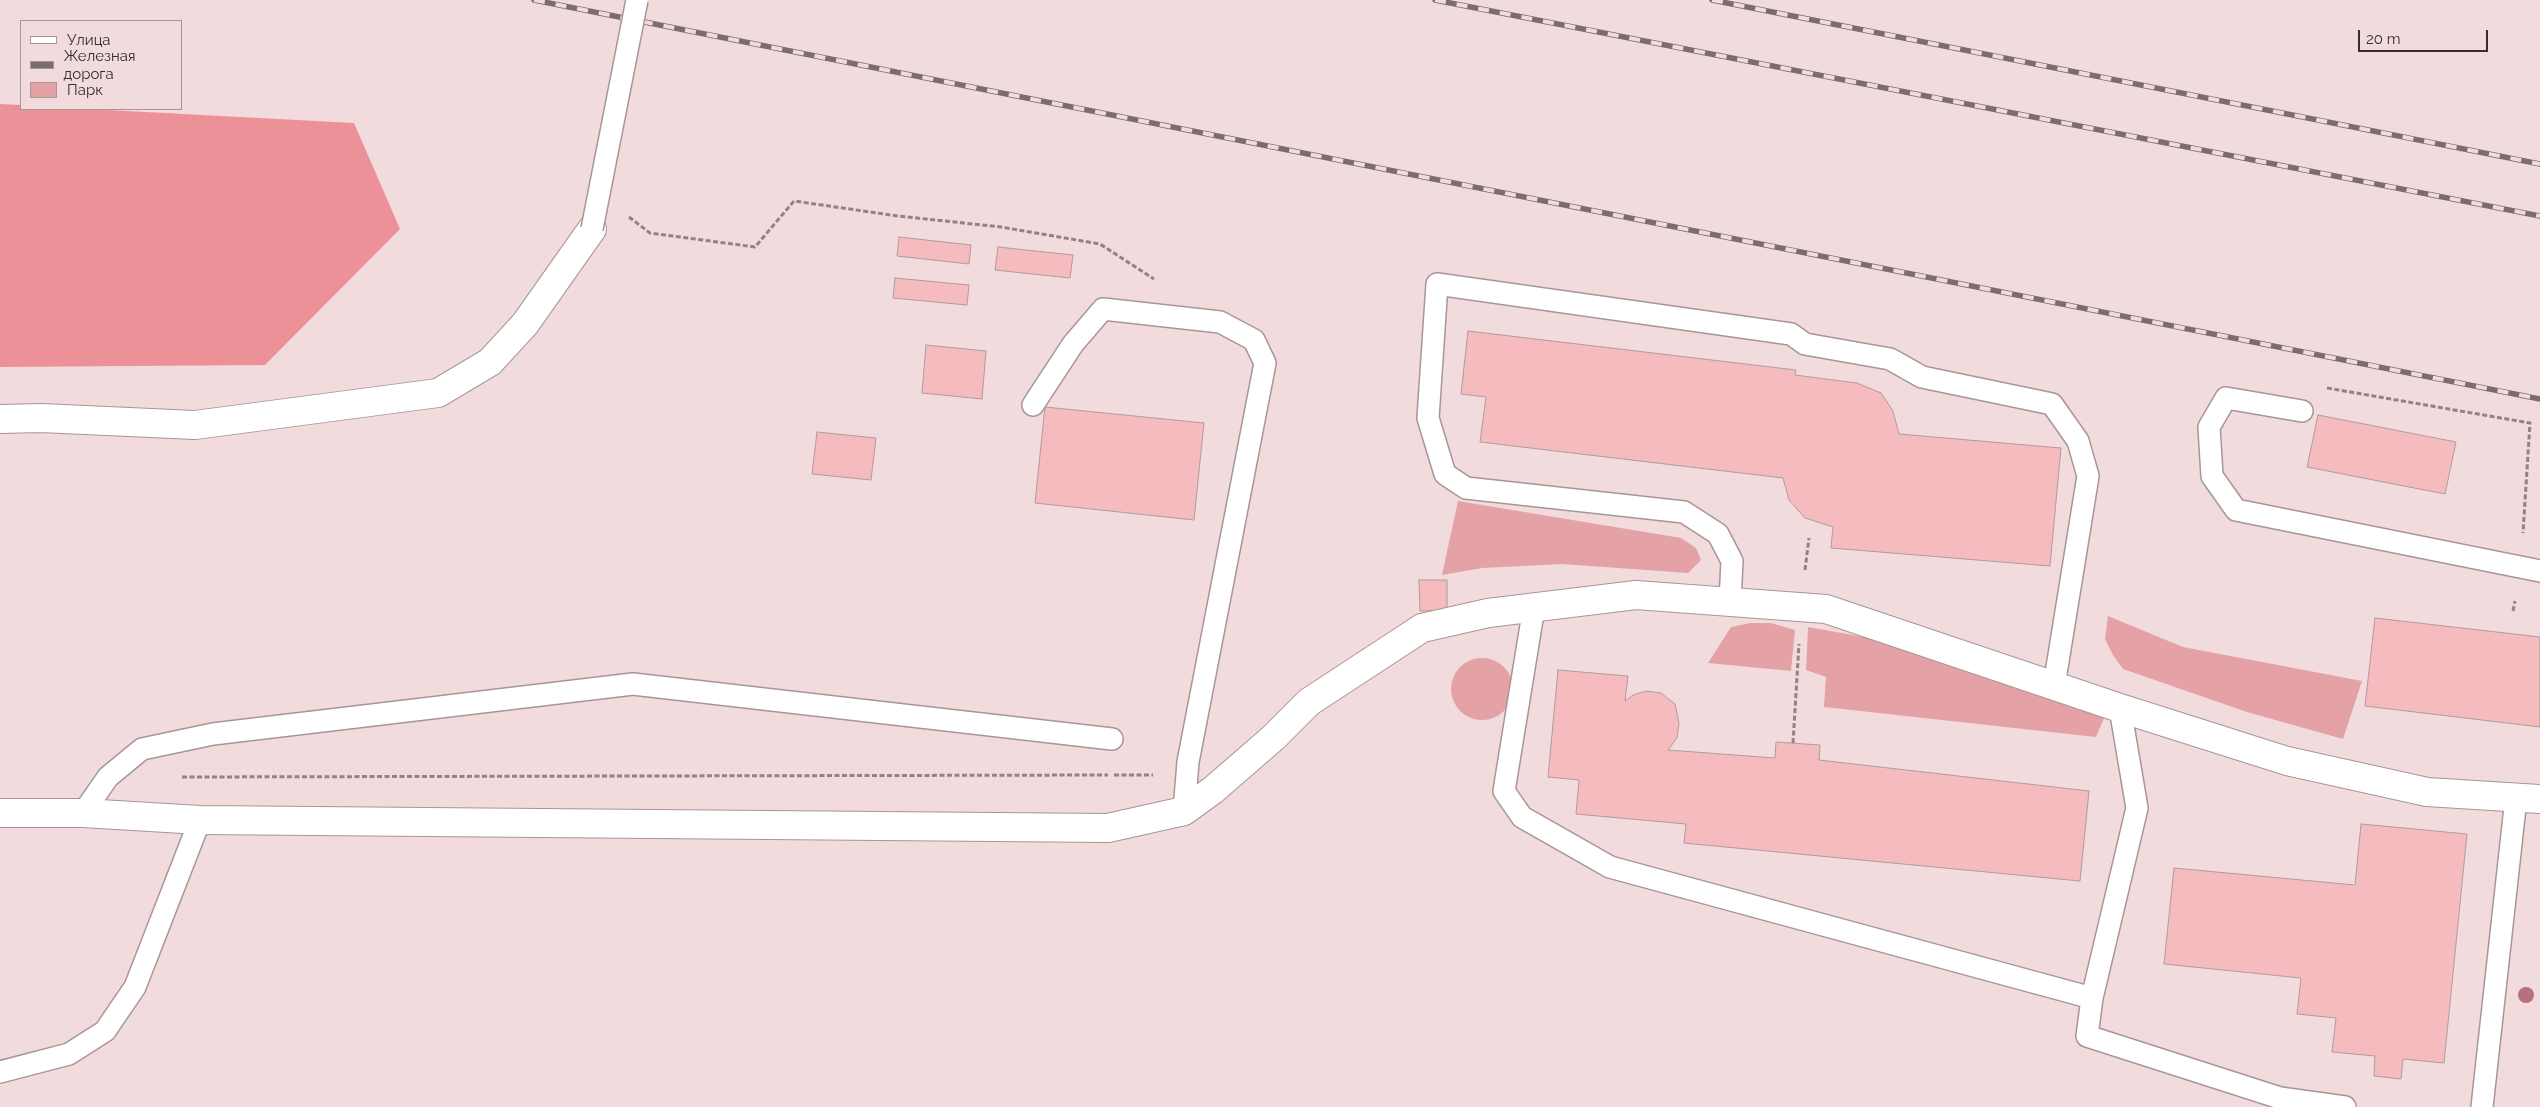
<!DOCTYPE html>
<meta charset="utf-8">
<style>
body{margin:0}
#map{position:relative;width:2540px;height:1107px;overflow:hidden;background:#f1dbdc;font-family:Raleway,sans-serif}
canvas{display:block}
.legend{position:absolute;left:20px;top:20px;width:162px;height:90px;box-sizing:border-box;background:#f1dbdc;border:1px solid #a69696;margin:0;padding:6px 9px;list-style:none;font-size:15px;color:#362e2e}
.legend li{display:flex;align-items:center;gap:10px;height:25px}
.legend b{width:25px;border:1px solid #a69696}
.scale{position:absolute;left:2358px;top:30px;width:130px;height:22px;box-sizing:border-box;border:2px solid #362e2e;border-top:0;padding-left:6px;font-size:15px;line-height:18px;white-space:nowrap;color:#362e2e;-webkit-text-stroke:4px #f1dbdc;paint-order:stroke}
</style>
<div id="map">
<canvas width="2540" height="1107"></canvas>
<ul class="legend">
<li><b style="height:6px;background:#fff"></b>Улица</li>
<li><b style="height:6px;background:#7b6d6e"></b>Железная дорога</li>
<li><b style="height:14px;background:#e4a2a7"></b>Парк</li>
</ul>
<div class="scale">20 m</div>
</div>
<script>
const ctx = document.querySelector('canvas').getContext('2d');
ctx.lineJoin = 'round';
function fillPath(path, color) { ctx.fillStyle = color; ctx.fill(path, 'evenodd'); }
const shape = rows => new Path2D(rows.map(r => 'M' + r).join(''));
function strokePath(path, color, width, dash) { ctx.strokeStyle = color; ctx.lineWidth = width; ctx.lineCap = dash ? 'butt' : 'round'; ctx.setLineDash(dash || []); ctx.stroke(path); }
fillPath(shape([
 [1458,501,1681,538,1696,548,1701,560,1688,573,1562,564,1482,568,1442,575],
 [2108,616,2183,647,2362,681,2343,739,2247,712,2123,669,2113,655,2105,639],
 [1750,623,1771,623,1795,630,1791,671,1708,663,1731,627],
 [1808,627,1875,639,2105,716,2096,737,1824,707,1826,677,1806,670],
 '1451 689a31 31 0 1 1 62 0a31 31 0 1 1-62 0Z'
]), '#e4a2a7');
fillPath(shape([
 [0,104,21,105,21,109,89,109,354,123,400,229,265,365,0,367]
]), '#ed9199');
const building = shape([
 [899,237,971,245,969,264,897,256,899,237],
 [998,247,1073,255,1070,278,995,270,998,247],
 [895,278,969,285,967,305,893,298,895,278],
 [1468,331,1796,370,1795,375,1857,383,1881,393,1893,411,1899,434,2061,448,2050,566,1831,548,1833,527,1805,518,1789,500,1783,478,1480,442,1486,397,1461,394,1468,331],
 [926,345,986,351,982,399,922,393,926,345],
 [1045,407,1204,423,1194,520,1035,503,1045,407],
 [2318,415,2456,442,2445,494,2307,467,2318,415],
 [817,432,876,438,871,480,812,474,817,432],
 [1419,580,1447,580,1447,610,1420,611,1419,580],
 [2375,618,2540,637,2540,727,2365,706,2375,618],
 [1558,670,1628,676,1625,701,1633,695,1646,691,1661,693,1675,704,1679,723,1677,738,1668,750,1775,758,1776,742,1820,745,1819,760,2089,791,2080,881,1684,843,1686,824,1576,814,1579,780,1548,777,1558,670],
 [2361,824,2467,834,2444,1063,2403,1059,2401,1079,2374,1076,2375,1056,2332,1052,2336,1018,2297,1014,2301,978,2164,964,2174,868,2355,885,2361,824]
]);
fillPath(building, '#f5bbbf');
strokePath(building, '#b09b9c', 1);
const service = shape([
 [1033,405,1073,344,1103,309,1220,322,1254,340,1265,363,1188,762,1184,811],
 [2302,411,2226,398,2209,427,2212,476,2236,510,2540,571],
 [1730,602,1732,561,1718,534,1684,512,1466,488,1445,474,1428,418,1437,284,1791,334,1805,344,1890,359,1922,377,2052,404,2078,441,2088,476,2054,686],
 [1534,607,1504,791,1522,817,1610,867,2092,998,2137,808,2120,708],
 [83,813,108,777,142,749,213,734,633,684,1112,739],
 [2092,998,2087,1036,2280,1098,2345,1107],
 [0,1072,69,1054,105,1031,135,987,200,820],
 [2482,1107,2516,798]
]);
const minor = shape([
 [0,419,41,418,195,425,438,393,490,362,525,324,592,229],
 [0,813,83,813,200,820,1108,828,1184,811,1213,790,1273,738,1309,702,1422,628,1488,613,1636,595,1826,609,2120,708,2287,761,2427,792,2540,799]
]);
strokePath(service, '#a99596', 24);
strokePath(minor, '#a99596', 30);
strokePath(shape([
 [629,217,650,233,755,247,794,201,898,216,1001,227,1100,244,1154,279],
 [2327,388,2530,423,2523,533],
 [1805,570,1809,538],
 [2513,611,2515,601],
 [1793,743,1799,644],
 [1114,775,1153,775],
 [182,777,1108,775]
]), '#928383', 3, [5, 2.5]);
strokePath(service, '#fff', 21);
strokePath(minor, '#fff', 28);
const rail = shape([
 [534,0,2540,399],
 [1435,0,2540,216],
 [1712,0,2540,164]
]);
strokePath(rail, '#7b6d6e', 5.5);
strokePath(rail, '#f1dbdc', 4, [11]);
const serviceBridge = shape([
 [592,229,637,0]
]);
strokePath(serviceBridge, '#a99596', 24, []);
strokePath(serviceBridge, '#fff', 21);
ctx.fillStyle = '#b6717e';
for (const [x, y] of [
 [2526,995]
]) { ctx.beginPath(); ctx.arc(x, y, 8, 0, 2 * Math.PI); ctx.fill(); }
</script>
